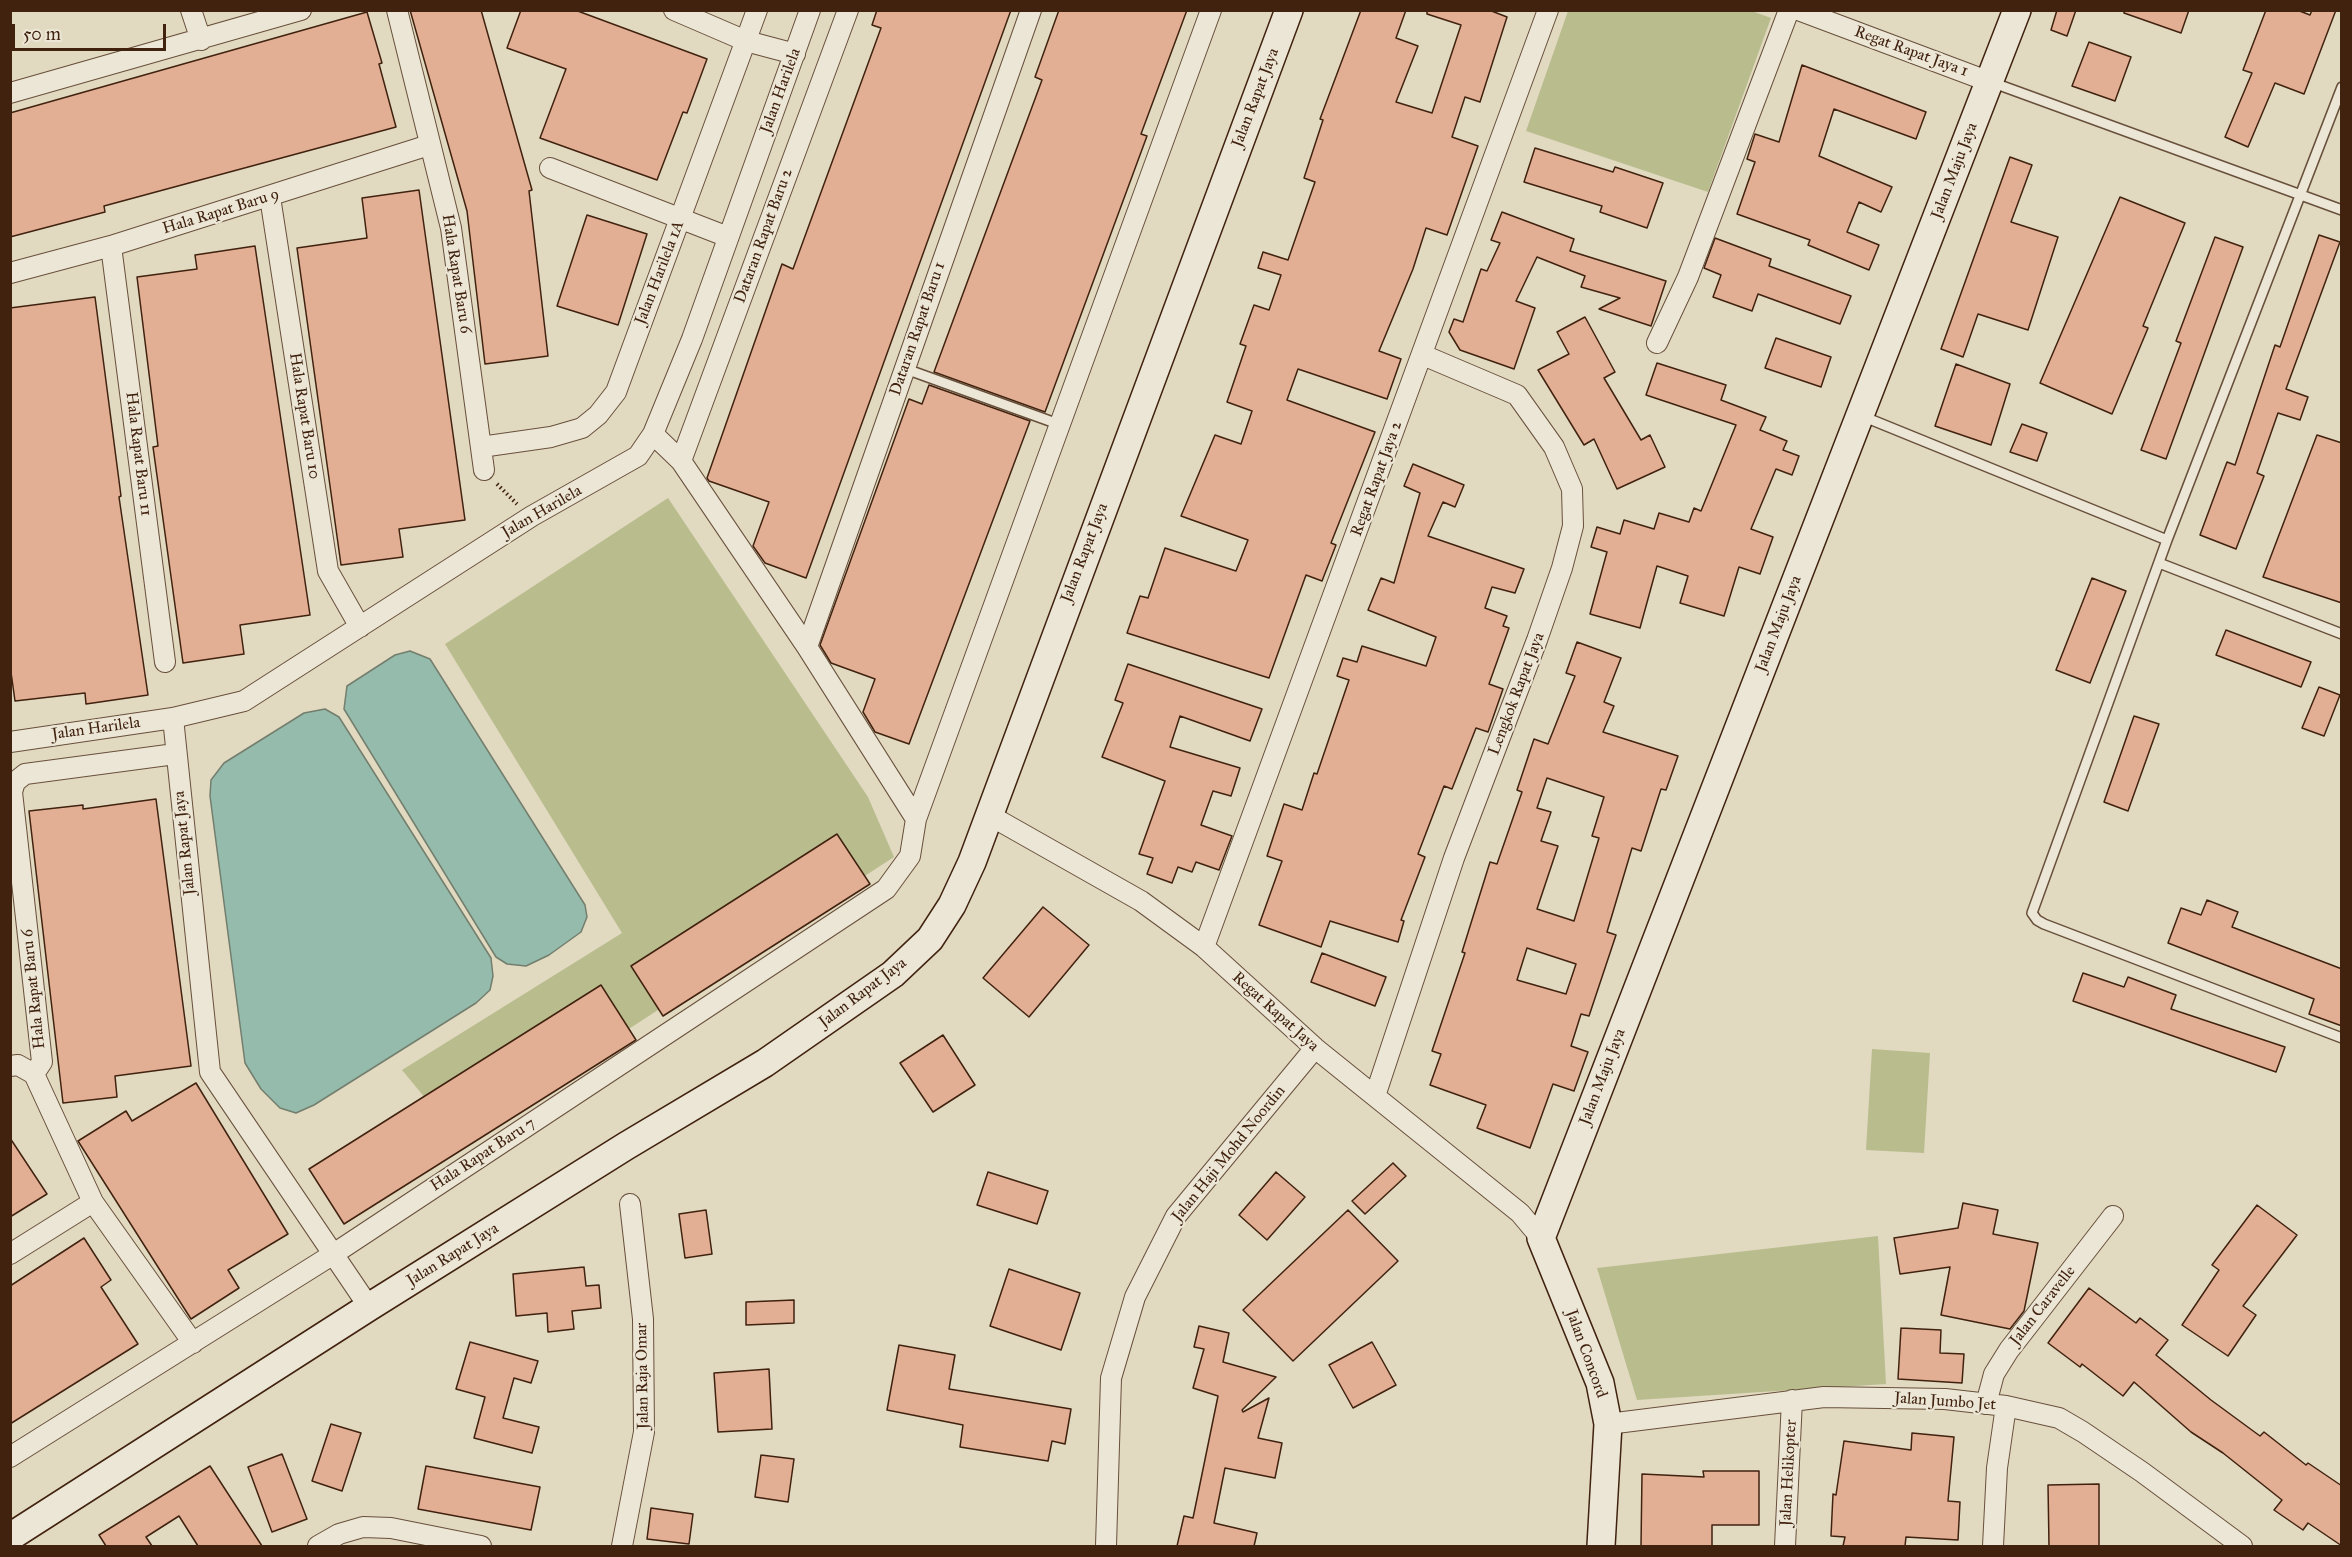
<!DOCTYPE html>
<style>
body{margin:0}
#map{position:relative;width:2352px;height:1557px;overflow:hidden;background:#e1d9c0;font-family:"IM FELL Great Primer",serif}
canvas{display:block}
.frame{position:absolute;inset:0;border:12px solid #40220f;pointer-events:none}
.scale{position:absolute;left:12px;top:24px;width:154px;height:27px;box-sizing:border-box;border:3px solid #40220f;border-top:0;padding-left:8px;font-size:18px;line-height:21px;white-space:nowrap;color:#40220f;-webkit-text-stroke:4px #ece6d6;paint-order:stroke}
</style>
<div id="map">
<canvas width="2352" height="1557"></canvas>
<div class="frame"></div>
<div class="scale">50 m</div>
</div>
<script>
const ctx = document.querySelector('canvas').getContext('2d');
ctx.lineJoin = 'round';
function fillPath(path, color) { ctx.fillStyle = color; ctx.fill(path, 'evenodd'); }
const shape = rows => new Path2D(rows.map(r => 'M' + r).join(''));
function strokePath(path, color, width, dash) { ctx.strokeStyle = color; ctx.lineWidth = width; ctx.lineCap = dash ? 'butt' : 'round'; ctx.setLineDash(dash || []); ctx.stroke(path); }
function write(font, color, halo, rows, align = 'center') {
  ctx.font = font + ' "IM FELL Great Primer",serif'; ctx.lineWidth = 4.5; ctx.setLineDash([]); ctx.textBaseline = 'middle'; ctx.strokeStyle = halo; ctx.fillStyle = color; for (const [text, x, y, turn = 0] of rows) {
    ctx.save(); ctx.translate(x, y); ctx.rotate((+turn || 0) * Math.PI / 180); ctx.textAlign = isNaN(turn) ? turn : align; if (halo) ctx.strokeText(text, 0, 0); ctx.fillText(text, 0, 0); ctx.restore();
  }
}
fillPath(shape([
 [1749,10,1771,18,1708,192,1526,131,1568,11],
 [668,498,868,797,894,857,459,1139,402,1070,622,933,445,644],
 [1872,1049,1930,1053,1924,1153,1866,1150],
 [1878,1236,1886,1384,1637,1400,1597,1268]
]), '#b9bd8e');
const water = shape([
 [410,651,430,659,585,905,587,917,581,932,549,955,526,966,507,964,496,957,344,709,347,686,395,655,410,651],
 [325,709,339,717,491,958,493,976,490,990,476,1003,314,1105,296,1113,280,1108,261,1089,245,1063,210,796,211,780,224,763,304,713,325,709]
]);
fillPath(water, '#95bbac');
strokePath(water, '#737e6d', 1.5);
const building = shape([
 [410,10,481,10,532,190,529,191,548,356,485,364,467,211,410,10],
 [521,10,575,10,707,59,687,113,683,112,657,180,540,138,566,69,507,48,521,10],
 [877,10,1011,10,806,578,765,563,753,546,769,502,709,481,707,478,782,264,793,269,881,28,872,25,877,10],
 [1059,10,1187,10,1141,134,1147,136,1045,412,934,372,1042,80,1035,77,1059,10],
 [1361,10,1406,10,1396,38,1418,46,1396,102,1432,113,1461,25,1427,14,1427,10,1489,10,1507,17,1480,102,1465,97,1452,137,1478,146,1447,235,1426,228,1413,269,1379,351,1401,359,1387,399,1298,369,1287,400,1375,432,1331,543,1336,545,1322,581,1306,575,1269,678,1127,633,1140,596,1148,598,1165,548,1236,571,1248,540,1181,516,1215,435,1241,444,1252,411,1227,402,1246,346,1240,344,1254,305,1269,310,1281,275,1258,268,1263,252,1288,260,1315,182,1304,178,1323,120,1320,119,1361,10],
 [2057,10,2076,10,2067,36,2051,30,2057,10],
 [2124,10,2189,10,2181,33,2124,13,2124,10],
 [2266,10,2297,10,2310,15,2312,10,2336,10,2304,94,2275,83,2248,147,2225,137,2252,73,2243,70,2266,10],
 [367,12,382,63,379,64,396,127,104,206,105,212,10,237,10,113,367,12],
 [2089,42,2131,57,2115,101,2072,86,2089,42],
 [1802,65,1926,112,1916,139,1834,109,1819,156,1892,187,1881,212,1859,202,1847,232,1879,245,1869,270,1808,245,1810,240,1737,214,1755,162,1747,159,1755,134,1779,142,1802,65],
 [1535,148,1613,172,1615,167,1663,183,1647,228,1600,212,1602,206,1524,182,1535,148],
 [2010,157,2032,165,2011,222,2058,237,2028,330,1978,314,1963,357,1941,349,2010,157],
 [419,190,465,520,399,529,403,557,341,565,297,248,367,238,362,198,419,190],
 [2120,197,2185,223,2143,326,2148,328,2112,414,2040,383,2120,197],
 [1502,212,1574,239,1570,251,1666,281,1651,326,1599,309,1620,298,1581,287,1585,276,1537,257,1516,301,1535,308,1514,369,1460,350,1449,332,1454,319,1463,322,1481,269,1487,271,1500,243,1491,240,1502,212],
 [587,215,647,234,618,325,557,306,587,215],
 [2319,235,2340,242,2286,389,2308,397,2300,420,2278,413,2257,473,2264,476,2236,549,2200,535,2227,462,2235,465,2275,345,2280,347,2319,235],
 [2215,237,2243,247,2166,459,2141,450,2181,343,2176,341,2215,237],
 [1715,238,1771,259,1769,266,1851,296,1840,324,1758,294,1752,311,1713,297,1721,275,1704,268,1715,238],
 [255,246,310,615,240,625,244,654,183,663,153,447,158,446,137,277,197,269,195,255,255,246],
 [95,297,121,496,119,497,148,695,86,704,85,693,15,701,10,665,10,308,95,297],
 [1585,317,1615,372,1604,378,1641,440,1650,435,1665,467,1617,489,1594,439,1584,445,1538,370,1569,354,1557,332,1585,317],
 [1776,338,1831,357,1821,387,1765,368,1776,338],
 [1657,363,1726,385,1721,400,1766,417,1760,430,1787,441,1783,450,1799,456,1792,475,1776,469,1751,529,1773,537,1760,574,1739,567,1724,616,1680,603,1688,576,1657,566,1640,628,1590,614,1607,552,1591,547,1597,527,1620,534,1624,520,1654,529,1659,513,1689,522,1694,508,1701,511,1736,425,1646,395,1657,363],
 [1956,364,2010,384,1991,445,1935,426,1956,364],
 [929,385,1030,421,909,744,875,732,863,712,875,679,831,663,820,645,909,399,922,404,929,385],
 [2022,424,2047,433,2037,461,2010,452,2022,424],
 [2317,435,2342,443,2342,603,2263,577,2317,435],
 [1413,464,1464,485,1455,507,1443,502,1428,536,1524,569,1515,593,1492,587,1485,608,1507,616,1503,626,1509,628,1489,684,1503,689,1488,732,1476,728,1452,789,1444,786,1418,854,1425,857,1401,920,1404,921,1398,942,1330,921,1321,947,1259,925,1282,861,1267,856,1284,804,1302,810,1314,773,1317,774,1349,680,1337,676,1343,658,1357,662,1362,646,1426,666,1436,637,1368,610,1381,578,1394,583,1420,493,1404,486,1413,464],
 [2092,578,2126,591,2090,683,2056,670,2092,578],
 [2226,630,2311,662,2301,687,2216,655,2226,630],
 [1577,642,1621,658,1604,702,1614,706,1603,732,1678,756,1666,790,1661,789,1641,851,1632,848,1607,932,1616,935,1589,1016,1581,1014,1571,1046,1588,1052,1574,1091,1553,1084,1530,1148,1477,1128,1486,1105,1430,1085,1441,1054,1432,1051,1465,953,1462,952,1490,862,1497,864,1522,792,1517,790,1534,739,1548,744,1575,676,1566,673,1577,642],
 [1547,778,1604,797,1592,836,1599,838,1574,921,1537,909,1558,846,1541,841,1551,812,1537,808,1547,778],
 [1527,948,1576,964,1566,994,1517,980,1527,948],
 [1128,664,1262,709,1250,741,1180,716,1170,747,1240,768,1231,796,1213,791,1201,825,1232,836,1219,870,1196,862,1192,872,1178,867,1172,883,1147,874,1153,858,1139,854,1165,781,1102,757,1123,703,1115,700,1128,664],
 [2319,687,2340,695,2324,736,2302,728,2319,687],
 [2134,716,2159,724,2128,811,2104,802,2134,716],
 [156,799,191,1066,115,1076,117,1097,63,1103,29,811,83,805,83,809,156,799],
 [837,834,870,884,663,1016,631,966,837,834],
 [2207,900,2238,912,2232,927,2342,969,2342,1026,2309,1014,2314,999,2168,943,2181,908,2201,915,2207,900],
 [1043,907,1089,945,1029,1017,983,978,1043,907],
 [1322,953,1386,977,1375,1006,1311,982,1322,953],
 [2083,973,2124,987,2128,977,2176,995,2171,1009,2285,1047,2276,1072,2073,1001,2083,973],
 [601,985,636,1040,344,1224,309,1169,601,985],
 [943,1035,975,1085,933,1112,900,1063,943,1035],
 [196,1083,288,1234,228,1270,239,1288,191,1319,78,1141,126,1111,132,1121,196,1083],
 [10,1138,47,1194,10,1217,10,1138],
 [1393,1163,1406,1176,1365,1214,1352,1201,1393,1163],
 [988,1172,1048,1191,1037,1224,977,1205,988,1172],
 [1276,1172,1305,1197,1267,1240,1239,1215,1276,1172],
 [1963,1203,1998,1210,1993,1234,2038,1243,2024,1311,2010,1329,1941,1315,1950,1267,1900,1274,1894,1238,1958,1228,1963,1203],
 [2257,1205,2297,1235,2243,1306,2256,1315,2228,1356,2182,1325,2219,1270,2212,1265,2257,1205],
 [706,1210,712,1254,685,1258,679,1214,706,1210],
 [1348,1210,1398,1261,1293,1361,1243,1310,1348,1210],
 [84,1238,111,1280,101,1287,138,1344,10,1424,10,1286,84,1238],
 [584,1267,586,1286,599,1285,601,1308,572,1311,574,1329,548,1332,547,1313,516,1316,513,1274,584,1267],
 [1009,1269,1080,1293,1061,1350,990,1326,1009,1269],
 [2089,1288,2136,1323,2140,1318,2168,1340,2156,1355,2211,1400,2260,1436,2264,1432,2306,1465,2308,1463,2342,1486,2342,1546,2308,1523,2303,1530,2274,1510,2282,1500,2223,1453,2191,1432,2134,1382,2123,1396,2082,1364,2080,1367,2048,1343,2089,1288],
 [794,1300,794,1323,746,1325,746,1302,794,1300],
 [1199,1326,1229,1333,1223,1362,1276,1377,1242,1410,1243,1412,1269,1398,1258,1438,1282,1443,1275,1478,1225,1468,1214,1523,1257,1533,1254,1546,1177,1546,1184,1516,1193,1518,1218,1396,1193,1388,1204,1349,1194,1347,1199,1326],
 [1901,1328,1941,1330,1940,1353,1964,1354,1962,1383,1898,1379,1901,1328],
 [470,1342,538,1361,531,1383,514,1378,503,1418,539,1427,532,1453,474,1438,485,1397,456,1389,470,1342],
 [1372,1342,1396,1385,1353,1408,1329,1365,1372,1342],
 [899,1345,955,1355,949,1389,1071,1409,1065,1444,1052,1441,1048,1461,960,1447,963,1425,887,1410,899,1345],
 [769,1369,772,1429,718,1432,714,1373,769,1369],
 [331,1424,361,1433,342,1491,312,1481,331,1424],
 [1912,1433,1954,1437,1948,1501,1960,1502,1958,1540,1906,1537,1905,1546,1843,1546,1845,1537,1831,1536,1833,1494,1836,1495,1844,1441,1911,1450,1912,1433],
 [282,1454,307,1519,272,1532,248,1467,282,1454],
 [761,1455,794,1459,788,1502,755,1497,761,1455],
 [210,1466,262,1546,198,1546,179,1516,146,1537,152,1546,106,1546,99,1535,210,1466],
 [426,1466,540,1487,531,1530,418,1509,426,1466],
 [1703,1471,1759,1471,1759,1525,1712,1525,1712,1546,1641,1546,1642,1474,1704,1477,1703,1471],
 [2099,1484,2099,1546,2049,1546,2048,1485,2099,1484],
 [651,1508,693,1514,689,1544,647,1539,651,1508]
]);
fillPath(building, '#e2af94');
strokePath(building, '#40220f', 1.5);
const lane = shape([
 [1991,82,2342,210],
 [903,368,1061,425],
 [1862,416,2167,540,2342,87],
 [2167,540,2032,913,2037,920,2044,924,2342,1038],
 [2159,563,2342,634]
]);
const street = shape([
 [191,10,201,40],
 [397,10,451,228,484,470],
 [674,10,746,41,795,54],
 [1798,10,1990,82],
 [10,93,301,10],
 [550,168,728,237],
 [270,197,328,571,360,627],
 [111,246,165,662],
 [10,273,111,246,429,145],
 [1657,343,1688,277,1789,10],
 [653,434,681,461,807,647,916,819],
 [481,447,551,437,582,428,598,415,616,392,757,10],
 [681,461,848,10],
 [807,647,1031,10],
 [173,718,210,1072,369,1307],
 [10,742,173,718,244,701,532,516,638,456,653,434,692,339,810,10],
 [175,754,25,774,15,782,12,792,42,1062,34,1074,93,1202,193,1343],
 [989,815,1141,901,1204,947,1315,1048,1520,1213,1541,1238],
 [1204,947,1548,10],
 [10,1066,18,1065,34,1074],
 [1375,1096,1454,858,1537,640,1562,568,1573,526,1572,489,1554,447,1517,395,1423,355],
 [10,1254,93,1202],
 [1986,1404,1994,1374,2009,1350,2113,1216],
 [1608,1424,1824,1397,1945,1399,2006,1406,2059,1418,2083,1432,2142,1472,2242,1546],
 [10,1457,332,1255,886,889,910,856,916,819,1211,10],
 [318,1546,339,1534,363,1527,391,1528,481,1546],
 [622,1546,644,1432,643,1319,630,1204],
 [1106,1546,1111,1378,1135,1297,1176,1216,1315,1048],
 [1785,1546,1792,1400],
 [1993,1546,1997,1468,2006,1406]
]);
const secondary = shape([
 [10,1537,369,1307,626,1146,765,1063,893,974,930,939,952,905,972,862,1289,10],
 [1601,1546,1608,1424,1600,1383,1541,1238,2017,10]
]);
strokePath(lane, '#68503b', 12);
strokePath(street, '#68503b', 22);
strokePath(secondary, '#40220f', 30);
strokePath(shape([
 [497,484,517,504]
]), '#40220f', 4, [1.5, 3]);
strokePath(lane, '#ece6d6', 9);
strokePath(street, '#ece6d6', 20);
strokePath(secondary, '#ece6d6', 27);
write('16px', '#40220f', '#ece6d6', [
 ["Regat Rapat Jaya 1",1911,52,20],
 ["Jalan Harilela",781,91,-70],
 ["Jalan Rapat Jaya",1256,98,-69],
 ["Jalan Maju Jaya",1955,171,-69],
 ["Hala Rapat Baru 9",221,212,-17],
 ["Dataran Rapat Baru 2",764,236,-70],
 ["Jalan Harilela 1A",660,273,-69],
 ["Hala Rapat Baru 6",456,274,81],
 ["Dataran Rapat Baru 1",918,329,-71],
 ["Hala Rapat Baru 10",304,416,81],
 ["Hala Rapat Baru 11",138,454,83],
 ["Regat Rapat Jaya 2",1377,479,-70],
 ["Jalan Harilela",542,512,-30],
 ["Jalan Rapat Jaya",1085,553,-69],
 ["Jalan Maju Jaya",1779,624,-69],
 ["Lengkok Rapat Jaya",1517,694,-69],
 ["Jalan Harilela",96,729,-8],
 ["Jalan Rapat Jaya",185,843,-96],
 ["Hala Rapat Baru 6",34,989,-96],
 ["Jalan Rapat Jaya",863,993,-37],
 ["Regat Rapat Jaya",1275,1012,42],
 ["Jalan Maju Jaya",1603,1077,-69],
 ["Jalan Haji Mohd Noordin",1229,1154,-51],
 ["Hala Rapat Baru 7",483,1155,-33],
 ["Jalan Rapat Jaya",453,1255,-32],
 ["Jalan Caravelle",2043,1306,-52],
 ["Jalan Concord",1586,1354,70],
 ["Jalan Raja Omar",643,1376,-91],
 ["Jalan Jumbo Jet",1945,1402,4],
 ["Jalan Helikopter",1789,1473,-87]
]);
</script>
